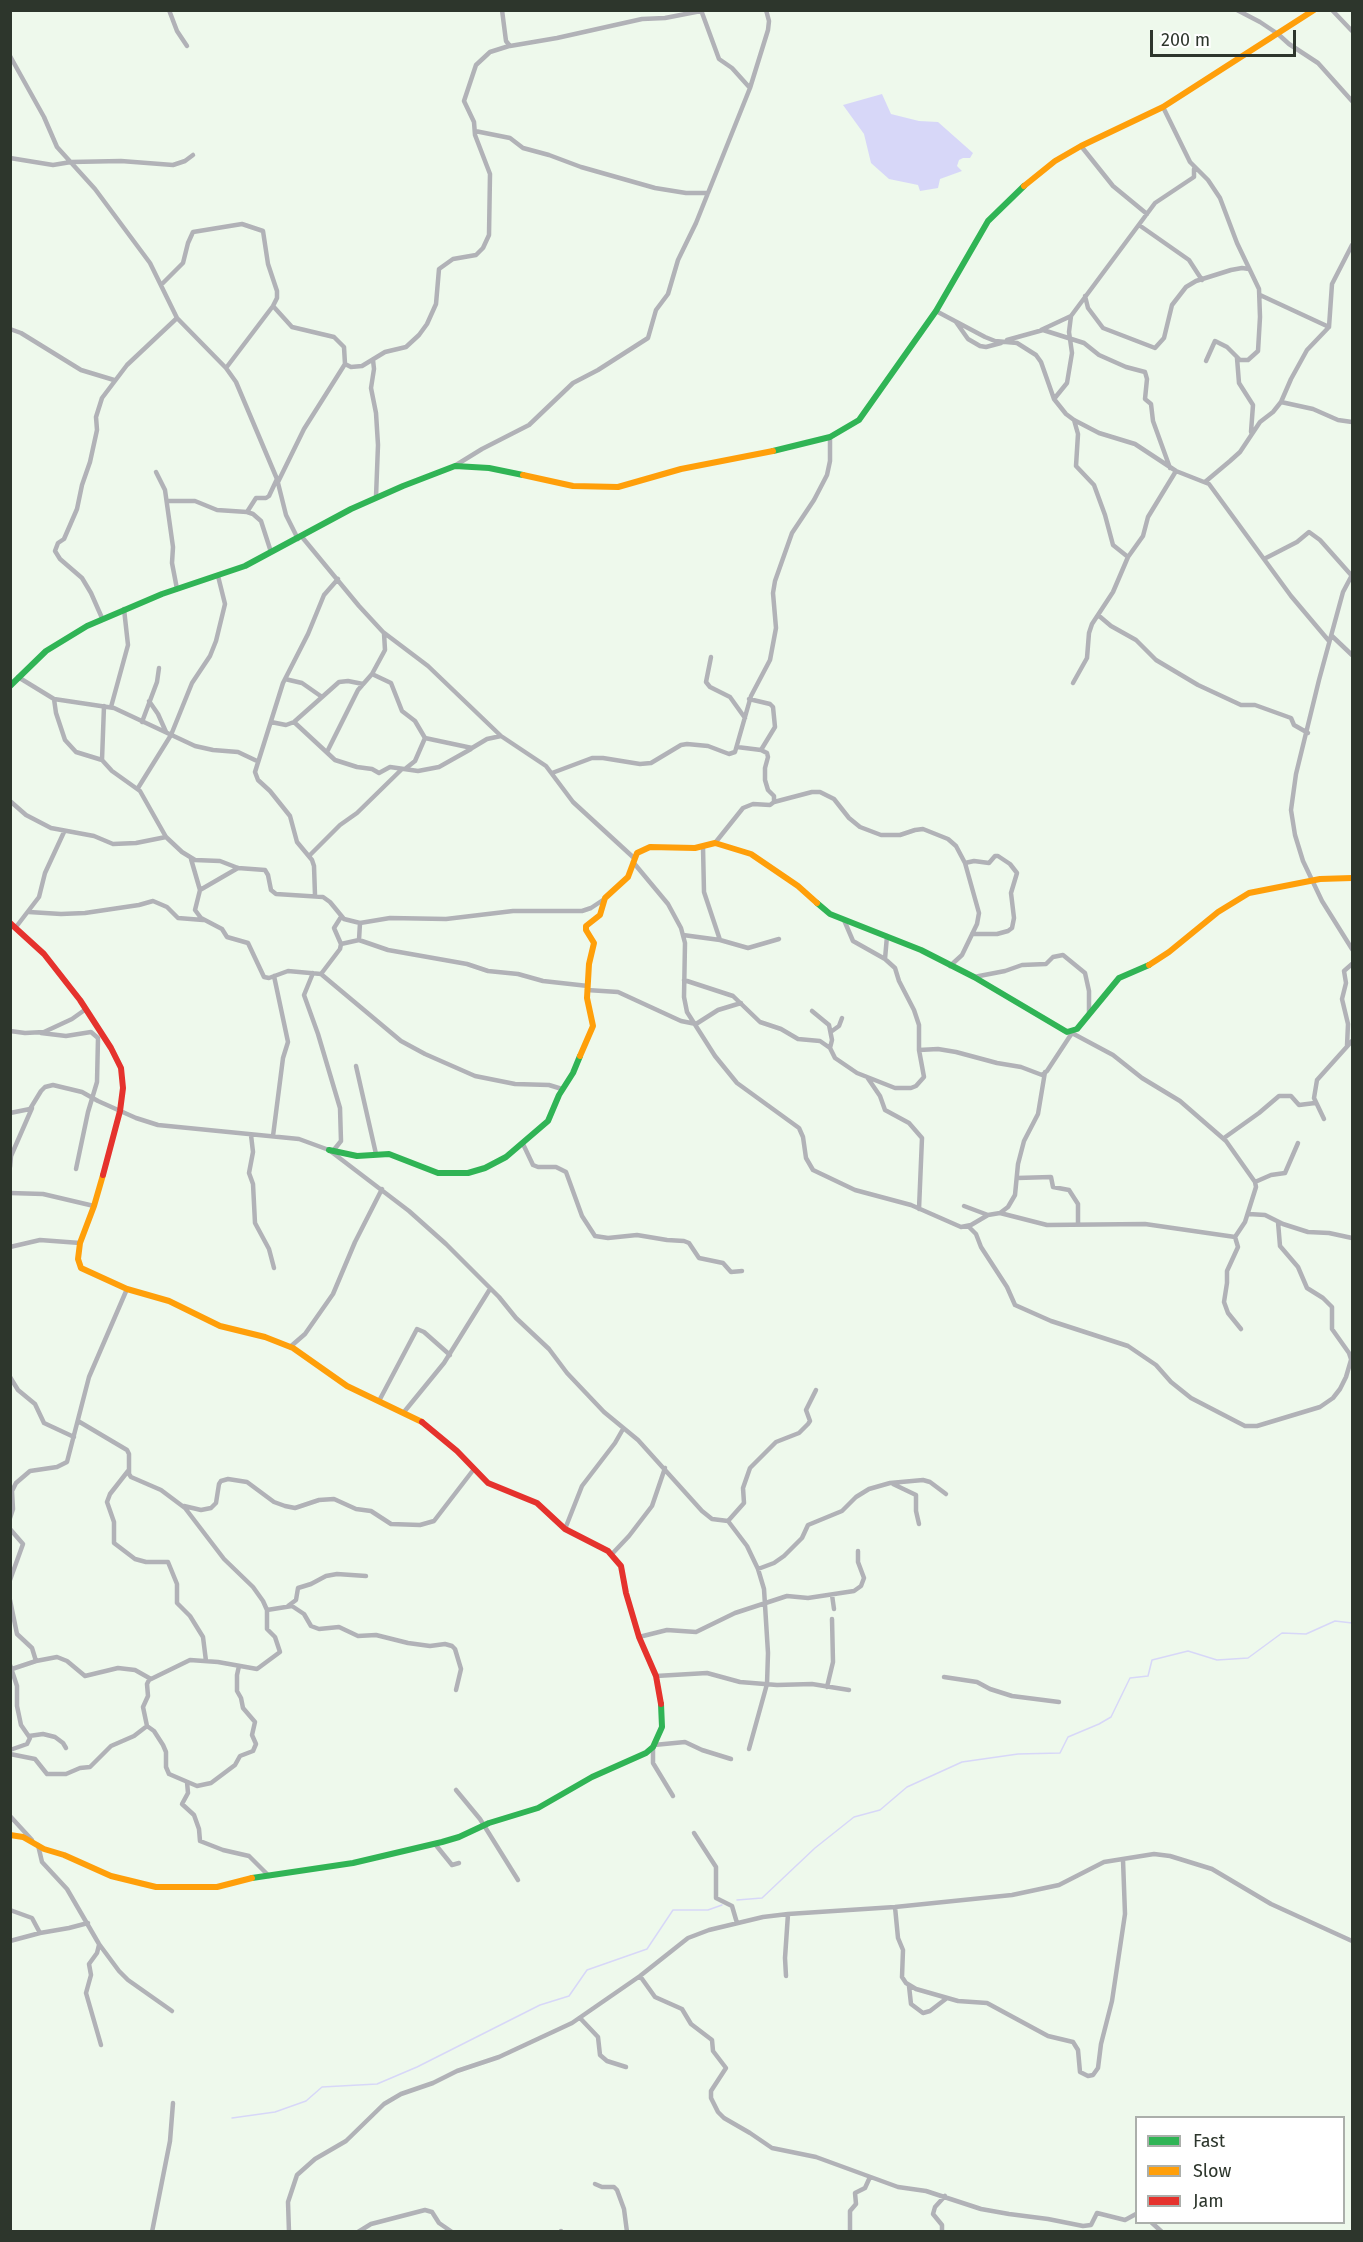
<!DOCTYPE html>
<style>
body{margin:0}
#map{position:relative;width:1363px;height:2242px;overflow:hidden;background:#eef9ec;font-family:"Fira Sans",sans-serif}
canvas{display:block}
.frame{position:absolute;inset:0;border:12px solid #2d362c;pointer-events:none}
.legend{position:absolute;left:1135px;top:2116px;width:210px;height:108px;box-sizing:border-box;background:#fff;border:2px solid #abafab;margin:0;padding:8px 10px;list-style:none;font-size:18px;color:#2d362c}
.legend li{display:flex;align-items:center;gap:12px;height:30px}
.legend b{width:30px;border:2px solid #abafab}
.scale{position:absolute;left:1150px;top:30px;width:146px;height:27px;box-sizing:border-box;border:3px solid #2d362c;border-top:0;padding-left:8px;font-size:18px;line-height:21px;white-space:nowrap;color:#2d362c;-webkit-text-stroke:4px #fff;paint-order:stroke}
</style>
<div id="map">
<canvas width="1363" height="2242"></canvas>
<div class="frame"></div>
<ul class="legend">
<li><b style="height:8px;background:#30b455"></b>Fast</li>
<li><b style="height:8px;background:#ff9f0a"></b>Slow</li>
<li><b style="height:8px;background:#e5322d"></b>Jam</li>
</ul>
<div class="scale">200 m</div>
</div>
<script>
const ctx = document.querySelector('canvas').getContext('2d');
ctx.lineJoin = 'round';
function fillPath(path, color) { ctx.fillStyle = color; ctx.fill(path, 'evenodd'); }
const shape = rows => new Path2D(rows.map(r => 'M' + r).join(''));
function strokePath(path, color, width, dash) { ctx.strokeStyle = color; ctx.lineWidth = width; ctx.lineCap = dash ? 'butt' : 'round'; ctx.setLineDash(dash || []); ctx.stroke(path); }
fillPath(shape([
 [882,94,891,114,919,121,938,122,973,153,970,158,963,158,959,160,957,166,962,171,940,179,938,188,920,191,918,185,889,179,871,163,864,134,843,105]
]), '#d7d7f8');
strokePath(shape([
 [737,1900,762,1898,815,1848,854,1817,880,1810,907,1787,962,1762,1018,1754,1060,1753,1068,1737,1099,1724,1111,1717,1130,1678,1148,1676,1152,1660,1188,1651,1217,1660,1248,1658,1282,1633,1306,1634,1335,1621,1352,1623],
 [232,2118,275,2112,306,2101,322,2087,377,2084,417,2067,540,2005,569,1996,587,1970,647,1949,673,1910,708,1910,722,1905]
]), '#d7d7f8', 1.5);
strokePath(shape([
 [169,10,177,31,187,46],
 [502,10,506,41,510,46,557,38,642,19,665,18,701,11],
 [701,10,719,59,732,68,750,88],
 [1237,10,1260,22,1278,34,1289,44,1318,63,1352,101],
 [1332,10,1352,31],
 [10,56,44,117,57,147,95,189,150,263,177,318,226,368,236,382,277,479,286,515,298,539],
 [1163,107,1190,162,1208,180,1220,198,1237,243,1259,289,1260,317,1258,351,1248,360,1240,360,1227,347,1215,341,1206,361],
 [475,131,510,138,523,148,549,155,581,167,655,188,686,193,708,193],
 [1081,146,1113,186,1147,214],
 [10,158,53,165,71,162,121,161,173,165,185,161,193,155],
 [1139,225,1189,260,1202,280],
 [161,285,183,263,188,243,193,232,242,224,263,231,268,264,277,291,277,298,273,306,226,368],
 [1260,295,1329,327],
 [1085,296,1088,308,1103,328,1155,348,1164,338,1172,305,1186,287,1196,281,1231,270,1242,268,1249,269],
 [273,306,292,327,334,337,344,347,345,364,351,367,362,366,385,352,406,347,419,335,427,324,436,304,439,269,453,259,476,255,483,248,489,235,490,174,475,135,474,122,464,101,476,65,490,52,509,46],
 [936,311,985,337,995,341,1017,343,1036,355,1041,362,1054,399,1066,414,1074,420,1099,433,1135,444,1176,471,1209,484,1291,596,1329,641],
 [956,322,968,339,980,346,986,347,1001,343],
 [10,329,21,333,81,370,114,380],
 [1041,330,1071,316],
 [1007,340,1043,330,1084,343,1099,355,1126,367,1145,372,1147,379,1145,399,1151,404,1153,421,1170,468],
 [1237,358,1239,383,1253,405,1251,432],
 [373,360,374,369,371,388,376,413,378,445,376,497],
 [1054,399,1067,383,1072,353,1069,332,1071,316,1155,203,1194,177,1194,169],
 [1281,402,1313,409,1338,420,1352,422],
 [1074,420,1078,434,1076,466,1094,485,1105,515,1113,545,1128,557],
 [456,465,482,449,529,425,573,383,598,370,648,338,656,310,668,294,678,260,696,223,750,88,768,30,769,21,766,10],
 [156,472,165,490,173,547,172,563,177,589],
 [278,482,304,429,345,364],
 [1205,482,1230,461,1240,452,1260,422,1273,412,1281,402,1291,379,1307,350,1329,327,1332,284,1352,245],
 [167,501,195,501,217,510,247,512,253,514,261,521,271,552],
 [247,512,256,498,266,498,269,496,277,479],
 [302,537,359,606,383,632,428,666,501,736,546,766,573,802,634,858],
 [1264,559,1297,542,1309,532,1320,540,1352,576],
 [1352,575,1343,592,1319,680,1296,774,1291,810,1295,835,1303,861,1322,901,1352,949],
 [1098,615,1111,626,1136,640,1156,660,1198,685,1241,705,1255,705,1291,718,1294,725,1308,733],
 [102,618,91,593,82,578,60,559,55,551,58,543,64,539,77,509,82,485,90,462,97,430,96,417,102,398,127,365,177,318],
 [384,633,385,650,372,674,391,683,402,711,415,721,425,738,472,748,487,739,501,736],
 [1332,636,1352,655],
 [711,657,706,682,710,687,730,697,745,718],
 [18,677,54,699,114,708,195,746,213,750,238,752,257,761],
 [285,679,302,683,322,697],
 [1073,683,1087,658,1089,633,1092,624,1113,592,1128,557,1143,536,1148,517,1176,471],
 [54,699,56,713,65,740,76,752,102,760],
 [749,699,770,704,773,707,775,727,761,750],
 [149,701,158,714,166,732],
 [104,706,102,760,112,771,140,791,166,837,182,852,195,860,220,861,238,868,265,870,268,875,271,890,276,894,323,897,330,902,344,919,360,923,390,918,446,919,513,911,582,911,591,908,603,900],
 [111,707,128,645,124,609],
 [142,722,157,682,159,668],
 [271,722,286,725,294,722,339,682,348,681,363,684],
 [294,722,335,760,357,767,372,769,379,773,390,767,418,771,439,767,471,749],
 [327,752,358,690,372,674],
 [405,769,415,761,425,738],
 [552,773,592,758,603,758,640,764,651,763,681,745,687,744,708,746,729,754,735,752,751,696,770,660,776,628,773,593,775,581,792,533,814,500,827,475,830,461,830,437],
 [138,788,171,735,192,683,210,656,216,641,225,604,218,576],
 [10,801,26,815,51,828,94,836,113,844,136,843,166,837],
 [774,802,812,792,820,792,834,799,849,818,860,827,881,835,900,835,915,830,923,829,948,839,956,846,965,863,979,913,977,924,962,955,950,966],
 [715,843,743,808,753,804,770,805,774,802,774,796,768,790,765,780,765,768,768,757,767,753,761,750,737,747],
 [703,847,704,892,720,940],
 [309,856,340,825,357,813,402,769],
 [191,859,200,890],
 [633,862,668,904,681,928,685,943,684,997,687,1012,715,1056,737,1083,799,1128,803,1137,806,1158,813,1170,855,1190,911,1205,961,1227,971,1225,988,1215,1000,1213,1047,1225,1145,1224,1235,1237,1245,1222,1256,1187,1255,1182,1226,1141,1180,1101,1142,1078,1113,1055,1070,1032],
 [965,863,974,861,989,863,995,856,998,856,1010,864,1017,873,1011,893,1014,918,1012,928,1008,931,997,934,972,934],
 [238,868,200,890,195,910,201,918,222,929,227,937,248,943,264,977,269,978,288,971,321,974,401,1041,425,1054,475,1076,515,1084,549,1085,562,1089],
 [315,895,314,866,312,860,297,842,290,816,270,791,258,780,255,772,283,683,308,634,324,595,338,579],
 [29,912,61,914,85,913,139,905,153,901,167,907,178,918,203,920],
 [16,927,39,897,45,873,64,832],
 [683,935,720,940,748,948,779,939],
 [359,940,360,923],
 [341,944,359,940,388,950,467,964,488,971,518,974,543,981,588,986],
 [885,959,887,936],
 [313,973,304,995,318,1034,340,1108,341,1141,333,1151],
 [321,974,340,949,341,944,334,928,341,917],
 [974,977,1005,971,1022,965,1046,964,1053,957,1063,955,1085,973,1089,991,1089,1013],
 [684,980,733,996,760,1022,781,1029,798,1039,820,1041,830,1048,835,1058,857,1073,895,1088,911,1088,916,1086,924,1077,919,1050,919,1025,914,1010,899,981,895,968,885,959,853,941,844,920],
 [587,990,618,992,681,1021,696,1024,718,1010,741,1003],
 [812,1011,829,1025,832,1040,830,1048],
 [10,1031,25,1033,44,1032,72,1019,86,1009],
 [832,1031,839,1026,842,1018],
 [41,1033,66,1036,91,1032,98,1038,97,1082,88,1112,76,1169],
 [1347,1046,1348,1024,1342,999,1346,983,1344,971,1352,964],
 [919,1050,938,1049,956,1052,997,1063,1021,1067,1042,1075,1047,1071,1072,1033],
 [356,1066,376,1154],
 [867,1077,880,1096,885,1110,909,1123,922,1138,919,1209],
 [10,1113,30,1109,41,1091,45,1087,53,1085,82,1092,98,1101,136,1118,158,1125,299,1139,329,1150,409,1211,446,1244,499,1297,516,1318,549,1349,567,1373,604,1412,638,1440,702,1511,712,1519,728,1521,747,1546,758,1569,764,1589,768,1653,767,1684,749,1749],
 [1324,1119,1314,1098,1317,1080,1352,1041],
 [251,1135,253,1152,249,1173,253,1184,255,1223,269,1249,274,1268],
 [273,1136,283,1058,288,1042,274,976],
 [1224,1138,1259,1113,1279,1096,1291,1096,1299,1105,1315,1103],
 [523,1144,533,1165,538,1167,556,1167,566,1172,582,1216,595,1236,608,1238,637,1235,667,1240,684,1241,689,1243,699,1258,723,1263,731,1272,742,1271],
 [10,1167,11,1156,32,1108],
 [1017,1178,1051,1177,1053,1187,1069,1190,1078,1204,1078,1224],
 [1255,1182,1271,1175,1285,1173,1298,1143],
 [10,1193,43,1194,94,1206],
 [964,1206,988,1215],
 [1000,1213,1008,1207,1015,1195,1018,1164,1024,1141,1038,1114,1045,1072],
 [1249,1214,1265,1215,1283,1224,1308,1232,1329,1233,1352,1238],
 [1278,1222,1280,1246,1298,1267,1307,1288,1323,1298,1332,1307,1332,1329,1349,1353,1352,1362],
 [968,1226,976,1234,981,1247,1007,1287,1015,1305,1051,1321,1128,1346,1156,1365,1171,1382,1191,1398,1245,1426,1257,1426,1320,1407,1333,1398,1340,1389,1346,1377,1351,1360],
 [1235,1237,1238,1247,1227,1271,1227,1283,1224,1302,1228,1313,1241,1329],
 [10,1247,40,1240,80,1243],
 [290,1347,305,1334,333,1294,355,1242,382,1189],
 [10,1377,18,1390,35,1404,44,1423,74,1437],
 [379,1401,417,1329,424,1332,450,1355],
 [404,1412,444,1363,490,1289],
 [128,1471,110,1494,107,1502,114,1522,114,1543,135,1559,146,1562,168,1562,177,1584,177,1603,190,1616,203,1637,206,1661],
 [893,1484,916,1495,916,1511,919,1524],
 [184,1506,201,1510,211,1508,216,1503,219,1484,221,1481,228,1479,247,1482,274,1502,285,1506,295,1508,319,1500,334,1499,356,1509,371,1511,391,1524,420,1525,434,1521,474,1469],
 [10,1518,13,1509,12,1491,16,1483,30,1471,57,1467,67,1462,89,1377,127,1289],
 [728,1521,744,1503,743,1488,750,1468,776,1442,799,1433,808,1424,810,1421,806,1410,816,1390],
 [10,1529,23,1544,10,1580],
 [565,1529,582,1486,615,1443,623,1429],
 [612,1554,629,1536,652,1506,665,1468],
 [758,1569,774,1563,784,1556,802,1538,808,1525,842,1511,856,1497,869,1489,890,1483,923,1480,930,1482,946,1494],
 [832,1595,834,1609],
 [10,1600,17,1634,32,1648,36,1661],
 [288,1606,296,1600,298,1588,311,1584,326,1576,337,1574,366,1576],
 [267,1610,292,1606,304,1614,311,1626,319,1629,339,1627,358,1636,376,1635,408,1643,430,1646,445,1644,452,1646,455,1649,461,1669,456,1690],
 [639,1637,667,1630,696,1632,735,1613,787,1596,808,1598,854,1591,861,1586,864,1578,858,1562,858,1551],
 [10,1665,17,1686,17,1706,21,1725,30,1738,27,1744,10,1750],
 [12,1669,36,1661,57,1657,67,1661,85,1676,118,1668,135,1670,151,1679],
 [656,1676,707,1673,740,1682,777,1685,812,1684,849,1690],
 [944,1677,977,1682,990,1689,1012,1696,1059,1702],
 [827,1687,833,1662,832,1619],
 [147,1726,154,1731,163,1745,166,1752,166,1767,169,1774,197,1786,211,1783,235,1765,240,1756,253,1751,256,1744,252,1735,255,1722,243,1708,241,1698,237,1691,237,1675,239,1666],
 [29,1736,43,1734,55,1737,63,1743,66,1748],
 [654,1745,685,1742,702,1750,731,1759],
 [653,1747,653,1763,673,1796],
 [10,1754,35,1759,47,1774,66,1774,80,1768,90,1767,111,1746,134,1736,147,1726,143,1707,148,1696,147,1684,149,1680,190,1660,218,1662,257,1669,280,1652,275,1637,267,1629,267,1610,263,1601,253,1587,224,1559,185,1508,161,1490,131,1477,129,1474,129,1454,127,1450,78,1421],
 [187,1782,188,1793,182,1804,194,1815,199,1829,200,1841,223,1850,249,1856,269,1876],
 [456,1790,480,1819,518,1880],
 [10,1816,32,1840],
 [694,1833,716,1867,716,1898,732,1906,737,1923],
 [435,1844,452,1865,459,1863],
 [38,1845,42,1862,67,1889,99,1944,119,1971,128,1980,172,2011],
 [895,1907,898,1938,903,1950,902,1977,906,1983,916,1989,958,2001,987,2003,1048,2036,1073,2042,1078,2050,1080,2072,1088,2076,1093,2075,1098,2068,1101,2044,1112,2001,1125,1914,1123,1860],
 [10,1910,32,1918,40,1933],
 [10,1941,40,1933,69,1928,88,1923],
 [99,1945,97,1953,89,1964,91,1975,86,1993,101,2045],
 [640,1976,655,1997,682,2009,691,2024,712,2040,713,2051,726,2068,711,2091,711,2098,718,2112,724,2118,750,2133,772,2148,816,2157,898,2187,926,2191,981,2209,1009,2214,1048,2219,1083,2226,1091,2225,1097,2213,1125,2220,1136,2214],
 [786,1976,785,1958,788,1914],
 [909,1986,911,2004,923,2013,930,2011,947,1998],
 [580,2018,598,2037,600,2055,607,2061,626,2067],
 [595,2184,602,2187,614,2187,617,2190,624,2209,627,2232],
 [1151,2222,1162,2232],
 [561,2231,561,2232],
 [152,2232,170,2141,173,2103],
 [289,2232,288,2202,297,2175,315,2159,346,2141,384,2104,401,2094,433,2083,457,2071,499,2057,572,2023,640,1976,688,1938,709,1930,763,1917,788,1914,895,1907,1012,1895,1059,1885,1104,1862,1154,1854,1170,1856,1212,1869,1271,1904,1352,1941],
 [358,2232,371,2224,425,2210,432,2212,439,2223,452,2232],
 [850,2232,850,2211,856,2204,855,2193,865,2188,870,2177],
 [942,2232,942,2225,933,2214,935,2207,945,2196]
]), '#b1b2b7', 4.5);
strokePath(shape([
 [773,451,830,437,859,420,936,311,988,221,1024,186],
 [10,686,46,651,87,626,162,594,245,566,351,509,403,486,455,466,489,468,523,475],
 [817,903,830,914,921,950,974,977,1067,1032,1077,1029,1119,978,1149,965],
 [329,1150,357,1156,389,1154,438,1173,468,1173,485,1168,506,1157,548,1121,559,1095,573,1073,580,1056],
 [252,1878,353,1863,442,1842,459,1837,489,1823,538,1808,592,1777,646,1753,653,1747,662,1727,661,1704]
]), '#30b455', 6);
strokePath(shape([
 [1024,186,1055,161,1081,146,1163,107,1314,10],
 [523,475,573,486,618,487,681,469,773,451],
 [1149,965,1169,952,1218,912,1249,893,1320,879,1352,878],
 [580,1056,593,1026,587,998,589,964,594,943,586,930,586,926,600,915,605,898,628,877,637,853,650,847,695,848,715,843,751,854,798,886,817,903],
 [103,1175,94,1206,80,1243,78,1259,81,1268,127,1289,169,1301,220,1326,265,1337,293,1348,347,1386,422,1422],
 [10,1835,23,1837,44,1849,64,1855,111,1876,156,1887,217,1887,252,1878]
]), '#ff9f0a', 6);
strokePath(shape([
 [10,923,44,954,80,1000,111,1048,121,1068,123,1088,120,1111,103,1175],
 [422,1422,457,1451,488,1483,537,1503,565,1529,608,1551,621,1566,626,1593,639,1637,656,1676,661,1704]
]), '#e5322d', 6);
</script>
